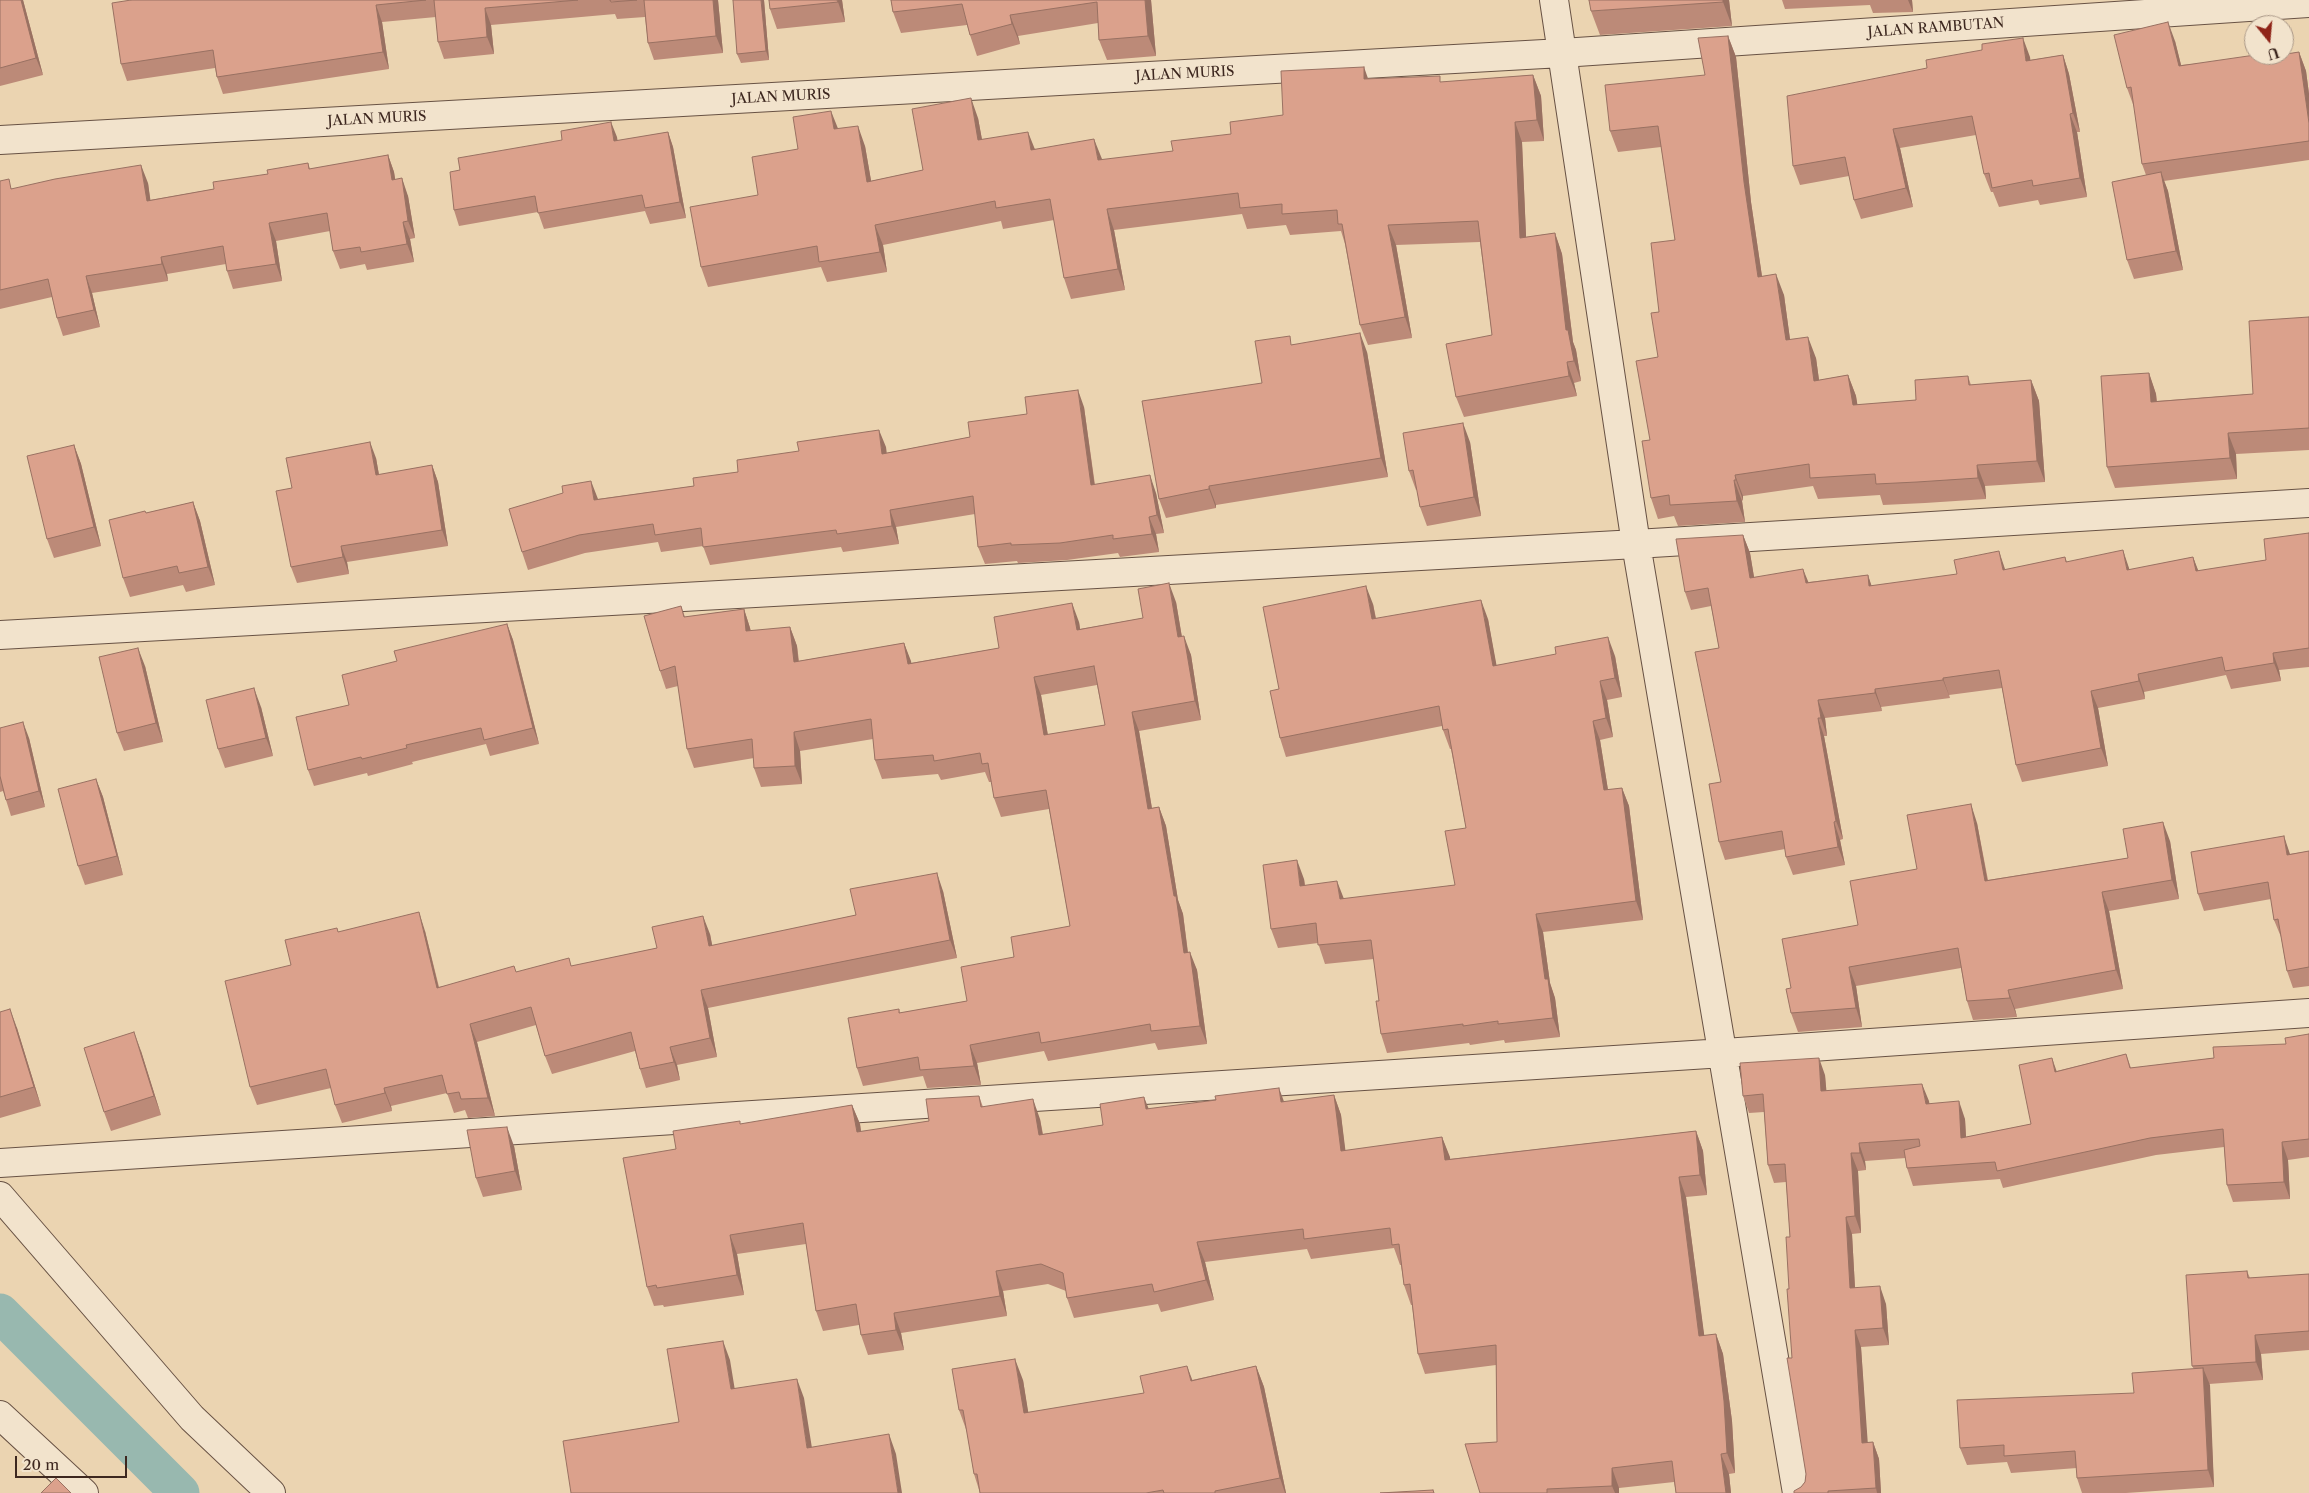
<!DOCTYPE html>
<style>
body{margin:0}
#map{position:relative;width:2309px;height:1493px;overflow:hidden;background:#ebd4b1;font-family:"Libre Caslon Text",serif}
canvas{display:block}
.north{position:absolute;left:2244px;top:15px;width:50px;height:50px;box-sizing:border-box;background:#f2e3cc;border:1px solid #aa9887;border-radius:50%;rotate:163deg;font-size:14px;font-weight:700;line-height:20px;text-align:center;color:#3d271f}
.north::after{content:'';display:block;margin:auto;width:18px;height:22px;background:#8f2418;clip-path:polygon(50% 0,100% 100%,50% 72%,0 100%)}
.scale{position:absolute;left:15px;top:1456px;width:112px;height:22px;box-sizing:border-box;border:2px solid #3d271f;border-top:0;padding-left:6px;font-size:15px;line-height:18px;white-space:nowrap;color:#3d271f;-webkit-text-stroke:4px #f2e3cc;paint-order:stroke}
</style>
<div id="map">
<canvas width="2309" height="1493"></canvas>
<div class="north">U</div>
<div class="scale">20 m</div>
</div>
<script>
const ctx = document.querySelector('canvas').getContext('2d');
ctx.lineJoin = 'round';
const shape = rows => new Path2D(rows.map(r => 'M' + r).join(''));
function strokePath(path, color, width, dash) { ctx.strokeStyle = color; ctx.lineWidth = width; ctx.lineCap = dash ? 'butt' : 'round'; ctx.setLineDash(dash || []); ctx.stroke(path); }
function fillPath(path, color) { ctx.fillStyle = color; ctx.fill(path, 'evenodd'); }
function write(font, color, halo, rows, align = 'center') {
  ctx.font = font + ' "Libre Caslon Text",serif'; ctx.lineWidth = 4.5; ctx.setLineDash([]); ctx.textBaseline = 'middle'; ctx.strokeStyle = halo; ctx.fillStyle = color; for (const [text, x, y, turn = 0] of rows) {
    ctx.save(); ctx.translate(x, y); ctx.rotate((+turn || 0) * Math.PI / 180); ctx.textAlign = isNaN(turn) ? turn : align; if (halo) ctx.strokeText(text, 0, 0); ctx.fillText(text, 0, 0); ctx.restore();
  }
}
strokePath(shape([
 [0,1313,180,1493]
]), '#98b8af', 39);
const street = shape([
 [1554,0,1636,544,1797,1493],
 [0,140,1562,53,2309,3],
 [0,635,1636,544,2309,503],
 [0,1163,1724,1053,2309,1013],
 [0,1196,192,1418,271,1493],
 [0,1415,84,1493]
]);
strokePath(street, '#685244', 30);
strokePath(street, '#f2e3cc', 28);
fillPath(shape([
 [0,0,23,0,43,75,0,86],
 [131,0,718,0,723,53,654,60,648,43,645,17,617,19,615,14,491,25,494,54,444,59,438,42,436,17,382,22,389,69,223,94,217,77,215,68,127,81,121,64],
 [764,0,769,60,741,63,737,54],
 [842,0,845,22,777,29,770,9],
 [891,0,1151,0,1156,56,1107,60,1099,40,1098,23,1018,36,1020,44,977,56,970,35,967,25,901,33,893,12],
 [1729,0,1732,26,1600,35,1591,11],
 [1782,0,1912,0,1913,12,1873,13,1870,5,1785,9],
 [1728,36,1736,57,1751,202,1762,276,1784,295,1790,340,1816,358,1819,380,1848,375,1856,396,1857,405,1916,400,1968,376,1971,385,2031,380,2039,401,2045,482,1985,486,1986,499,1925,503,1883,505,1880,495,1818,499,1813,486,1743,496,1743,500,1742,501,1745,522,1678,526,1674,516,1658,519,1651,498,1650,440,1658,357,1659,312,1675,240,1661,147,1618,152,1610,131,1705,75],
 [2175,41,2181,65,2262,58,2299,52,2306,71,2309,94,2309,160,2164,181,2168,191,2183,270,2134,279,2127,260,2146,175,2142,164,2134,107,2127,88],
 [2063,55,2069,74,2080,132,2077,132,2087,197,2040,205,2038,200,1999,207,1993,192,1991,192,1984,174,1976,135,1900,148,1913,207,1861,219,1854,200,1849,176,1800,185,1793,166,2030,57,2030,60],
 [1533,75,1541,96,1544,141,1522,142,1526,237,1555,233,1562,254,1573,342,1576,350,1581,381,1574,383,1577,396,1464,417,1456,397,1492,335,1480,242,1396,245,1412,338,1368,345,1360,325,1345,244,1341,231,1290,235,1286,225,1247,229,1242,214,1114,230,1125,290,1071,299,1064,278,1054,220,1003,229,1001,221,883,245,887,272,827,282,821,267,708,287,701,267,758,195,838,129,865,146,871,181,923,170,978,118,982,140,1102,160,1173,151,1231,134,1283,115,1368,79,1442,82],
 [668,132,673,147,686,218,650,224,645,211,544,229,538,212,459,226,454,210,617,137,617,141],
 [388,155,394,172,395,179,408,196,415,238,410,239,414,262,367,270,365,264,340,269,333,251,330,231,276,241,282,281,233,289,227,271,226,264,167,274,168,281,92,293,100,327,63,336,57,318,52,297,0,309,0,181,12,189,148,183,150,200,214,189,308,163,310,169],
 [2309,317,2309,450,2236,454,2237,479,2115,488,2107,467,2149,373,2156,394,2157,401,2253,394],
 [1293,344,1367,352,1388,477,1216,505,1216,508,1166,518,1159,499,1262,383],
 [1084,407,1095,485,1156,493,1164,533,1156,534,1159,552,1120,557,1118,553,1067,560,1018,563,1017,561,985,564,978,547,975,514,896,527,899,544,843,552,841,547,710,565,703,546,661,552,658,542,585,553,528,570,522,552,598,499,694,486,738,472,886,447,886,453,970,437],
 [1470,442,1481,516,1427,526,1420,507,1417,490,1416,490,1409,471],
 [74,445,81,464,101,546,54,558,47,539],
 [376,458,379,475,432,465,438,482,448,546,347,562,349,574,297,583,291,567,292,488],
 [193,502,200,521,215,585,186,592,183,585,130,597,123,578,146,513],
 [2309,533,2309,667,2279,670,2281,681,2231,689,2226,675,2144,692,2145,699,2098,708,2108,766,2022,782,2016,765,2002,688,1949,695,1950,698,1881,707,1882,711,1825,718,1827,736,1824,736,1843,839,1840,840,1845,865,1793,875,1786,857,1785,849,1725,860,1719,842,1721,782,1719,648,1711,606,1691,610,1685,592,1743,535,1750,553,1754,577,1809,582,1868,575,1871,586,2006,570,2065,557,2067,562,2130,570,2193,557,2198,571,2266,560],
 [1176,602,1182,637,1191,655,1201,720,1139,731,1152,808,1159,807,1166,826,1178,900,1183,914,1188,952,1197,970,1207,1044,1158,1050,1155,1043,1048,1061,1044,1051,977,1063,981,1085,927,1088,923,1076,863,1086,857,1068,899,1009,900,1013,967,1001,1014,957,1070,926,1049,809,1001,817,994,798,992,782,989,782,985,772,941,780,938,774,882,779,875,760,873,739,800,751,802,784,761,787,754,768,754,758,694,768,687,749,678,686,666,689,660,671,681,606,685,617,744,609,751,631,790,627,797,646,799,661,904,643,911,663,999,648,1079,622,1080,629,1143,618],
 [1097,685,1105,725,1048,735,1041,695],
 [1373,604,1376,618,1488,619,1496,665,1615,656,1622,697,1607,700,1613,737,1600,740,1608,790,1622,788,1629,806,1643,920,1543,932,1550,983,1555,998,1560,1037,1505,1043,1504,1040,1470,1045,1469,1043,1387,1053,1381,1034,1379,1001,1374,959,1325,964,1318,943,1278,948,1271,929,1304,879,1305,885,1344,899,1455,885,1466,828,1451,749,1450,749,1443,730,1442,726,1286,757,1280,738],
 [507,624,513,640,539,744,490,756,486,744,412,762,413,764,368,776,367,773,314,786,308,770,349,705,397,661],
 [145,666,163,742,124,751,117,733],
 [261,707,273,756,225,768,218,749],
 [0,728,29,738,45,807,11,816,6,800,3,791,0,792],
 [96,779,103,797,123,875,85,885,78,866],
 [1977,823,1988,880,2128,858,2170,841,2179,899,2109,911,2123,989,2015,1009,2017,1017,1973,1020,1967,1001,1961,968,1856,986,1862,1027,1798,1032,1791,1013,1791,988,1917,869],
 [2309,851,2309,986,2293,988,2287,971,2281,937,2274,920,2271,899,2204,911,2198,894,2290,854],
 [943,891,957,958,708,1008,717,1057,677,1065,680,1080,646,1088,640,1069,635,1051,552,1074,545,1056,536,1025,477,1042,495,1116,468,1118,465,1110,454,1113,447,1093,391,1106,392,1111,342,1123,335,1105,331,1088,257,1105,250,1087,291,965,339,932,425,931,439,987,516,972,572,966,657,948,710,934,712,946,856,915],
 [0,1012,17,1028,41,1106,0,1118],
 [2309,1034,2309,1157,2288,1160,2290,1199,2233,1202,2227,1185,2224,1147,2156,1155,2003,1188,2000,1179,1913,1186,1907,1168,1906,1158,1865,1161,1866,1170,1858,1171,1861,1233,1852,1234,1855,1288,1886,1304,1889,1345,1861,1347,1867,1443,1873,1442,1879,1459,1881,1493,1794,1493,1801,1487,1805,1482,1806,1474,1792,1358,1789,1289,1790,1237,1786,1182,1774,1183,1768,1165,1764,1112,1749,1113,1743,1096,1825,1075,1826,1091,1929,1101,1929,1103,1965,1119,1966,1137,2031,1124,2057,1071,2126,1054,2131,1068,2214,1058,2286,1044],
 [141,1051,161,1115,111,1131,104,1112],
 [1334,1095,1341,1115,1345,1151,1442,1137,1450,1159,1696,1131,1703,1151,1707,1195,1686,1197,1704,1336,1716,1334,1723,1354,1732,1421,1735,1473,1729,1474,1731,1493,1676,1493,1674,1482,1619,1488,1619,1493,1480,1493,1497,1442,1496,1365,1425,1374,1418,1354,1412,1305,1411,1305,1404,1285,1401,1265,1400,1265,1394,1248,1311,1259,1307,1249,1205,1262,1214,1300,1161,1312,1158,1304,1074,1318,1067,1298,1066,1291,1048,1284,1003,1291,1007,1316,901,1333,904,1350,868,1355,861,1335,859,1325,823,1331,816,1311,806,1244,737,1254,744,1295,664,1307,663,1305,654,1306,647,1287,676,1149,852,1105,860,1124,861,1132,929,1121,979,1096,983,1107,1040,1119,1043,1134,1103,1125,1149,1109,1284,1102],
 [514,1146,522,1190,483,1197,476,1178],
 [2247,1271,2250,1278,2309,1274,2309,1350,2261,1354,2263,1380,2209,1384,2214,1487,2126,1493,2082,1493,2077,1478,2077,1468,2011,1473,2007,1462,1967,1465,1960,1448,2134,1393,2194,1369,2192,1366],
 [1256,1366,1264,1387,1286,1493,980,1493,974,1474,967,1432,959,1410,1023,1380,1028,1413,1144,1393,1192,1380]
]), '#bc8a78');
fillPath(shape([
 [21,0,23,0,43,75,36,58],
 [713,0,718,0,723,53,716,36],
 [761,0,764,0,769,60,766,51],
 [837,0,842,0,845,22,838,2],
 [1145,0,1151,0,1156,56,1148,36],
 [1723,0,1729,0,1732,26,1723,2],
 [1908,0,1912,0,1913,12],
 [376,5,382,22,389,69,383,52],
 [485,8,491,25,494,54,487,37],
 [1010,15,1018,36,1020,44,1012,24],
 [2168,22,2175,41,2186,85,2179,66],
 [1728,36,1736,57,1751,202,1765,297,1758,277,1744,182],
 [2023,38,2030,57,2033,80,2026,61],
 [2299,52,2306,71,2309,94,2309,123],
 [2063,55,2069,74,2080,132,2073,113],
 [1364,67,1371,87,1364,79],
 [1533,75,1541,96,1544,141,1537,120],
 [971,98,978,118,986,161,978,140],
 [831,111,839,131,834,129],
 [2070,114,2077,132,2087,197,2080,178],
 [611,122,617,137,620,157,614,141],
 [1515,122,1522,142,1527,258,1520,238],
 [858,126,865,146,875,203,867,182],
 [1893,129,1900,148,1913,207,1906,188],
 [668,132,673,147,686,218,680,202],
 [1028,132,1036,152,1031,150],
 [1094,139,1102,159,1106,181,1098,160],
 [388,155,394,172,398,197,392,180],
 [141,165,148,183,153,218,147,201],
 [2161,172,2168,191,2183,270,2176,251],
 [402,178,408,196,415,238,408,221],
 [1107,209,1114,230,1125,290,1118,269],
 [403,222,410,239,414,262,407,244],
 [269,223,276,241,282,281,276,264],
 [875,225,883,245,887,272,880,252],
 [1388,225,1396,245,1412,338,1405,317],
 [1555,233,1562,254,1573,342,1576,350,1581,381,1574,361,1566,330],
 [161,257,167,274,168,281,162,264],
 [1776,274,1784,295,1793,361,1786,340],
 [86,276,92,293,100,327,94,310],
 [1360,333,1367,352,1388,477,1381,458],
 [1808,337,1816,358,1822,402,1814,381],
 [1567,362,1574,383,1577,396,1569,376],
 [2149,373,2156,394,2158,423,2151,402],
 [1848,375,1856,396,1861,426,1853,405],
 [2031,380,2039,401,2045,482,2037,461],
 [1078,390,1084,407,1097,503,1091,485],
 [1463,423,1470,442,1481,516,1474,497],
 [879,430,886,447,889,471,882,454],
 [2228,433,2236,454,2237,479,2230,458],
 [370,442,376,458,382,492,376,475],
 [74,445,81,464,101,546,94,527],
 [432,465,438,482,448,546,442,530],
 [1977,465,1985,486,1986,499,1978,478],
 [1150,475,1156,493,1164,533,1157,515],
 [1735,475,1743,496,1743,500,1736,480],
 [1734,480,1742,501,1745,522,1737,501],
 [591,481,598,499,600,517,594,500],
 [1209,486,1216,505,1216,508,1209,489],
 [193,502,200,521,215,585,208,567],
 [890,510,896,527,899,544,892,526],
 [1149,517,1156,534,1159,552,1152,534],
 [1743,535,1750,553,1757,595,1750,578],
 [341,546,347,562,349,574,343,557],
 [2123,550,2129,568,2133,588,2127,570],
 [1999,551,2005,569,2009,588,2003,570],
 [2193,557,2200,575,2196,571],
 [1803,569,1810,586,1806,583],
 [1868,575,1874,593,1869,586],
 [1169,583,1176,602,1185,656,1178,637],
 [1366,586,1373,604,1379,637,1372,619],
 [1481,600,1488,619,1500,684,1493,666],
 [1072,603,1079,622,1083,648,1077,630],
 [744,609,750,628,753,650,746,631],
 [507,624,513,640,539,744,533,728],
 [790,627,797,646,800,680,794,662],
 [1184,636,1191,655,1201,720,1195,701],
 [1608,637,1615,656,1622,697,1615,678],
 [904,643,911,661,915,682,908,664],
 [138,648,145,666,163,742,156,723],
 [2273,653,2279,670,2281,681,2274,663],
 [2138,674,2144,692,2145,699,2139,681],
 [1034,677,1041,695,1051,754,1044,735],
 [1943,678,1949,695,1950,698,1943,680],
 [1600,681,1607,700,1613,737,1606,718],
 [254,688,261,707,273,756,266,738],
 [1875,689,1881,707,1882,711,1875,693],
 [2091,691,2098,708,2108,766,2101,748],
 [1818,700,1825,718,1827,736,1821,718],
 [1132,712,1139,731,1155,827,1148,809],
 [1818,718,1824,736,1843,839,1836,821],
 [1593,721,1600,740,1611,809,1604,790],
 [23,722,29,738,45,807,39,791],
 [794,732,800,751,802,784,795,766],
 [96,779,103,797,123,875,117,856],
 [1622,788,1629,806,1643,920,1636,901],
 [1971,804,1977,823,1991,900,1985,881],
 [1159,807,1166,826,1178,900,1183,914,1190,971,1184,953],
 [1834,822,1840,840,1845,865,1838,847],
 [2163,822,2170,841,2179,899,2172,880],
 [2284,836,2290,854,2294,872,2287,855],
 [1297,860,1304,879,1307,905,1300,886],
 [937,873,943,891,957,958,950,940],
 [1337,881,1344,899,1340,899],
 [2102,892,2109,911,2123,989,2116,970],
 [419,912,425,931,443,1006,437,988],
 [1536,914,1543,932,1550,983,1555,998,1560,1037,1553,1018,1545,979],
 [703,916,710,934,716,964,709,946],
 [1190,952,1197,970,1207,1044,1200,1026],
 [1849,967,1856,986,1862,1027,1856,1008],
 [701,990,708,1008,717,1057,710,1038],
 [2008,990,2015,1009,2017,1017,2010,998],
 [10,1009,17,1028,41,1106,34,1087],
 [470,1024,477,1042,495,1116,488,1098],
 [134,1032,141,1051,161,1115,154,1096],
 [970,1045,977,1063,981,1085,974,1066],
 [670,1047,677,1065,680,1080,674,1062],
 [1819,1058,1825,1075,1828,1108,1821,1091],
 [2052,1058,2058,1075,2055,1072],
 [1922,1084,1929,1101,1932,1121,1926,1104],
 [384,1088,391,1106,392,1111,385,1093],
 [1279,1088,1286,1107,1281,1102],
 [1334,1095,1341,1115,1348,1171,1341,1151],
 [1144,1097,1152,1117,1146,1109],
 [1033,1099,1040,1119,1046,1155,1039,1135],
 [1959,1101,1965,1119,1967,1155,1961,1138],
 [852,1105,860,1124,864,1152,857,1132],
 [507,1127,514,1146,522,1190,515,1171],
 [1696,1131,1703,1151,1707,1195,1700,1175],
 [1442,1137,1450,1157,1452,1180,1445,1160],
 [2282,1142,2288,1160,2290,1199,2284,1182],
 [1859,1143,1865,1161,1866,1170,1860,1153],
 [1851,1153,1858,1171,1861,1233,1855,1216],
 [1679,1177,1686,1197,1707,1356,1699,1336],
 [1846,1217,1852,1234,1856,1306,1850,1288],
 [730,1235,737,1254,744,1295,737,1275],
 [1197,1242,1205,1262,1214,1300,1206,1280],
 [996,1271,1003,1291,1007,1316,1000,1296],
 [1880,1286,1886,1304,1889,1345,1883,1328],
 [894,1313,901,1333,904,1350,896,1330],
 [1855,1330,1861,1347,1869,1460,1862,1443],
 [1716,1334,1723,1354,1732,1421,1735,1473,1727,1453],
 [2255,1335,2261,1354,2263,1380,2256,1362],
 [723,1341,730,1360,738,1409,731,1389],
 [1015,1359,1023,1380,1032,1435,1024,1413],
 [1187,1366,1195,1387,1191,1381],
 [1256,1366,1264,1387,1286,1493,1285,1493,1280,1478],
 [2203,1368,2210,1385,2214,1487,2208,1470],
 [797,1379,804,1398,815,1467,807,1448],
 [889,1434,896,1454,902,1493,898,1493],
 [1873,1442,1879,1459,1881,1493,1877,1493,1876,1488],
 [1721,1454,1729,1474,1731,1493,1726,1493],
 [1612,1468,1619,1488,1619,1493,1615,1493,1612,1486]
]), '#997162');
const building = shape([
 [0,0,21,0,36,58,0,68,0,0],
 [131,0,426,0,376,5,383,52,217,77,213,50,121,64,112,3,131,0],
 [434,0,578,0,485,8,487,37,438,42,434,0],
 [610,0,637,0,611,2,610,0],
 [644,0,713,0,716,36,648,43,644,0],
 [733,0,761,0,766,51,737,54,733,0],
 [769,0,837,0,838,2,770,9,769,0],
 [891,0,1145,0,1148,36,1099,40,1097,2,1010,15,1012,24,970,35,962,4,893,12,891,0],
 [1589,0,1723,0,1723,2,1591,11,1589,0],
 [2168,22,2179,66,2255,55,2261,55,2261,58,2299,52,2309,123,2309,141,2142,164,2131,87,2127,88,2114,35,2168,22],
 [1728,36,1744,182,1758,277,1776,274,1786,340,1808,337,1814,381,1848,375,1853,405,1916,400,1915,380,1968,376,1969,385,2031,380,2037,461,1977,465,1978,478,1917,482,1876,484,1875,474,1810,478,1809,464,1735,475,1736,480,1734,480,1737,501,1670,505,1669,495,1651,498,1642,441,1650,440,1636,361,1658,357,1651,313,1659,312,1651,243,1675,240,1658,126,1610,131,1605,85,1705,75,1698,38,1728,36],
 [2023,38,2026,61,2063,55,2073,113,2070,114,2080,178,2033,186,2032,180,1992,188,1989,173,1984,174,1972,116,1893,129,1906,188,1854,200,1845,157,1793,166,1787,96,1927,68,1926,60,1982,50,1982,44,2023,38],
 [1364,67,1364,79,1440,76,1440,82,1533,75,1537,120,1515,122,1520,238,1555,233,1566,330,1568,330,1574,361,1567,362,1569,376,1456,397,1446,344,1492,335,1478,221,1388,225,1405,317,1360,325,1342,224,1338,224,1337,210,1282,214,1282,204,1240,208,1238,193,1107,209,1118,269,1064,278,1050,199,996,208,995,201,875,225,880,252,819,262,817,246,701,267,690,207,758,195,752,157,798,149,793,117,831,111,834,129,858,126,867,182,923,170,912,109,971,98,978,140,1028,132,1031,150,1094,139,1098,160,1173,151,1171,141,1231,134,1230,122,1283,115,1281,71,1364,67],
 [611,122,614,141,668,132,680,202,645,208,642,195,538,213,535,196,454,210,450,172,460,170,458,158,562,140,561,131,611,122],
 [388,155,392,180,402,178,408,221,403,222,407,244,361,252,360,247,333,251,327,213,269,223,276,264,227,271,223,246,161,257,162,264,86,276,94,310,57,318,48,279,0,290,0,181,9,179,11,189,55,179,141,165,147,201,214,189,213,182,268,174,267,170,308,163,309,169,388,155],
 [2161,172,2176,251,2127,260,2112,182,2161,172],
 [2309,317,2309,428,2228,433,2230,458,2107,467,2101,376,2149,373,2151,402,2253,394,2249,321,2309,317],
 [1360,333,1381,458,1209,486,1209,489,1159,499,1142,401,1262,383,1255,341,1290,336,1291,345,1360,333],
 [1078,390,1091,485,1150,475,1157,515,1149,517,1152,534,1113,539,1113,535,1060,543,1011,545,1011,543,978,547,973,496,890,510,892,526,837,534,836,530,703,547,701,528,655,535,653,524,579,535,522,552,509,509,563,493,562,486,591,481,594,500,694,486,693,478,738,472,737,460,799,451,797,442,879,430,882,454,970,437,968,422,1027,414,1025,397,1078,390],
 [1463,423,1474,497,1420,507,1413,470,1409,471,1403,433,1463,423],
 [370,442,376,475,432,465,442,530,341,546,343,557,291,567,276,491,292,488,286,458,370,442],
 [74,445,94,527,47,539,27,456,74,445],
 [193,502,208,567,179,573,177,566,123,578,109,520,145,511,146,513,193,502],
 [2309,533,2309,648,2273,653,2274,663,2225,671,2222,657,2138,674,2139,681,2091,691,2101,748,2016,765,1999,670,1943,678,1943,680,1875,689,1875,693,1818,700,1821,718,1818,718,1836,821,1834,822,1838,847,1786,857,1782,831,1719,842,1709,784,1721,782,1695,652,1719,648,1708,588,1685,592,1676,539,1743,535,1750,578,1803,569,1806,583,1868,575,1869,586,1957,574,1954,560,1999,551,2003,570,2065,557,2066,562,2123,550,2127,570,2193,557,2196,571,2266,560,2264,539,2309,533],
 [1169,583,1178,637,1184,636,1195,701,1132,712,1148,809,1159,807,1174,896,1176,896,1184,953,1190,952,1200,1026,1151,1031,1150,1024,1041,1043,1039,1032,970,1045,974,1066,920,1070,918,1057,857,1068,848,1018,899,1009,899,1013,967,1001,961,967,1014,957,1011,937,1070,926,1046,790,994,798,988,763,982,764,980,753,934,761,933,755,875,760,871,719,794,732,795,766,754,768,752,739,687,749,675,666,660,671,644,616,681,606,684,617,744,609,746,631,790,627,794,662,904,643,908,664,999,648,994,617,1072,603,1077,630,1143,618,1138,589,1169,583],
 [1094,666,1105,725,1044,735,1034,677,1094,666],
 [1366,586,1372,619,1481,600,1493,666,1556,654,1555,647,1608,637,1615,678,1600,681,1606,718,1593,721,1604,790,1622,788,1636,901,1536,914,1545,979,1548,979,1553,1018,1498,1024,1498,1021,1463,1026,1463,1024,1381,1034,1376,1001,1379,1001,1371,940,1318,945,1316,923,1271,929,1263,865,1297,860,1300,886,1337,881,1340,899,1455,885,1445,831,1466,828,1448,729,1443,730,1439,706,1280,738,1270,691,1279,689,1263,607,1366,586],
 [507,624,533,728,484,740,481,728,406,745,407,748,362,759,361,757,308,770,296,717,349,705,342,675,397,661,394,651,507,624],
 [138,648,156,723,117,733,99,657,138,648],
 [254,688,266,738,218,749,206,700,254,688],
 [23,722,39,791,6,800,0,776,0,728,23,722],
 [96,779,117,856,78,866,58,789,96,779],
 [1971,804,1985,881,2128,858,2123,829,2163,822,2172,880,2102,892,2116,970,2008,990,2010,998,1967,1001,1958,948,1849,967,1856,1008,1791,1013,1786,989,1791,988,1782,939,1858,925,1850,881,1917,869,1907,815,1971,804],
 [2284,836,2287,855,2309,851,2309,967,2287,971,2278,919,2274,920,2268,882,2198,894,2191,852,2284,836],
 [937,873,950,940,701,990,710,1038,670,1047,674,1062,640,1069,631,1032,545,1056,531,1007,470,1024,488,1098,461,1099,459,1092,447,1094,442,1075,384,1088,385,1093,335,1105,326,1069,250,1087,225,981,291,965,285,940,337,928,338,932,419,912,437,988,514,966,516,972,569,958,571,966,657,948,652,927,703,916,709,946,856,915,850,889,937,873],
 [10,1009,34,1087,0,1097,0,1012,10,1009],
 [134,1032,154,1096,104,1112,84,1048,134,1032],
 [2309,1034,2309,1139,2282,1142,2284,1182,2227,1185,2223,1129,2150,1138,1997,1171,1995,1162,1907,1168,1904,1150,1920,1146,1919,1139,1859,1143,1860,1153,1851,1153,1855,1216,1846,1217,1850,1288,1880,1286,1883,1328,1855,1330,1862,1443,1873,1442,1876,1488,1828,1491,1828,1493,1794,1493,1794,1491,1801,1487,1805,1482,1806,1474,1787,1358,1792,1358,1787,1289,1789,1289,1786,1237,1790,1237,1785,1164,1768,1165,1763,1094,1743,1096,1740,1063,1819,1058,1821,1091,1922,1084,1926,1104,1959,1101,1961,1138,2031,1124,2019,1065,2052,1058,2055,1072,2126,1054,2130,1068,2214,1058,2213,1047,2286,1044,2285,1038,2309,1034],
 [1279,1088,1281,1102,1334,1095,1341,1151,1442,1137,1445,1160,1696,1131,1700,1175,1679,1177,1699,1336,1716,1334,1724,1401,1727,1453,1721,1454,1726,1493,1676,1493,1672,1461,1612,1468,1612,1486,1547,1489,1547,1493,1480,1493,1465,1444,1497,1442,1496,1345,1418,1354,1410,1284,1404,1285,1399,1244,1392,1245,1390,1228,1304,1239,1303,1229,1197,1242,1206,1280,1154,1292,1152,1284,1067,1298,1063,1273,1041,1264,996,1271,1000,1296,894,1313,896,1330,861,1335,856,1304,816,1311,803,1223,730,1235,737,1275,657,1288,656,1285,647,1287,623,1158,676,1149,673,1131,740,1121,740,1124,852,1105,857,1132,929,1121,926,1099,979,1096,981,1107,1033,1099,1039,1135,1103,1125,1100,1104,1144,1097,1146,1109,1216,1100,1215,1096,1279,1088],
 [507,1127,515,1171,476,1178,467,1130,507,1127],
 [2247,1271,2248,1278,2309,1274,2309,1331,2255,1335,2256,1362,2192,1366,2186,1275,2247,1271],
 [723,1341,731,1389,797,1379,807,1448,889,1434,898,1493,571,1493,563,1441,679,1422,667,1349,723,1341],
 [1015,1359,1024,1413,1144,1393,1140,1376,1187,1366,1191,1381,1256,1366,1280,1478,1215,1491,1215,1493,1164,1493,1163,1490,1146,1493,980,1493,977,1474,974,1474,963,1410,959,1410,952,1369,1015,1359],
 [2203,1368,2208,1470,2077,1478,2075,1451,2004,1456,2004,1445,1960,1448,1957,1400,2134,1393,2132,1373,2203,1368],
 [56,1478,71,1493,41,1493,56,1478],
 [1433,1490,1434,1493,1380,1493,1433,1490]
]);
fillPath(building, '#dba18c');
strokePath(building, '#997162', 1);
write('14px', '#3d271f', '#f2e3cc', [
 ["JALAN RAMBUTAN",1936,28,-4],
 ["JALAN MURIS",1185,74,-3],
 ["JALAN MURIS",781,97,-3],
 ["JALAN MURIS",377,119,-3]
]);
</script>
